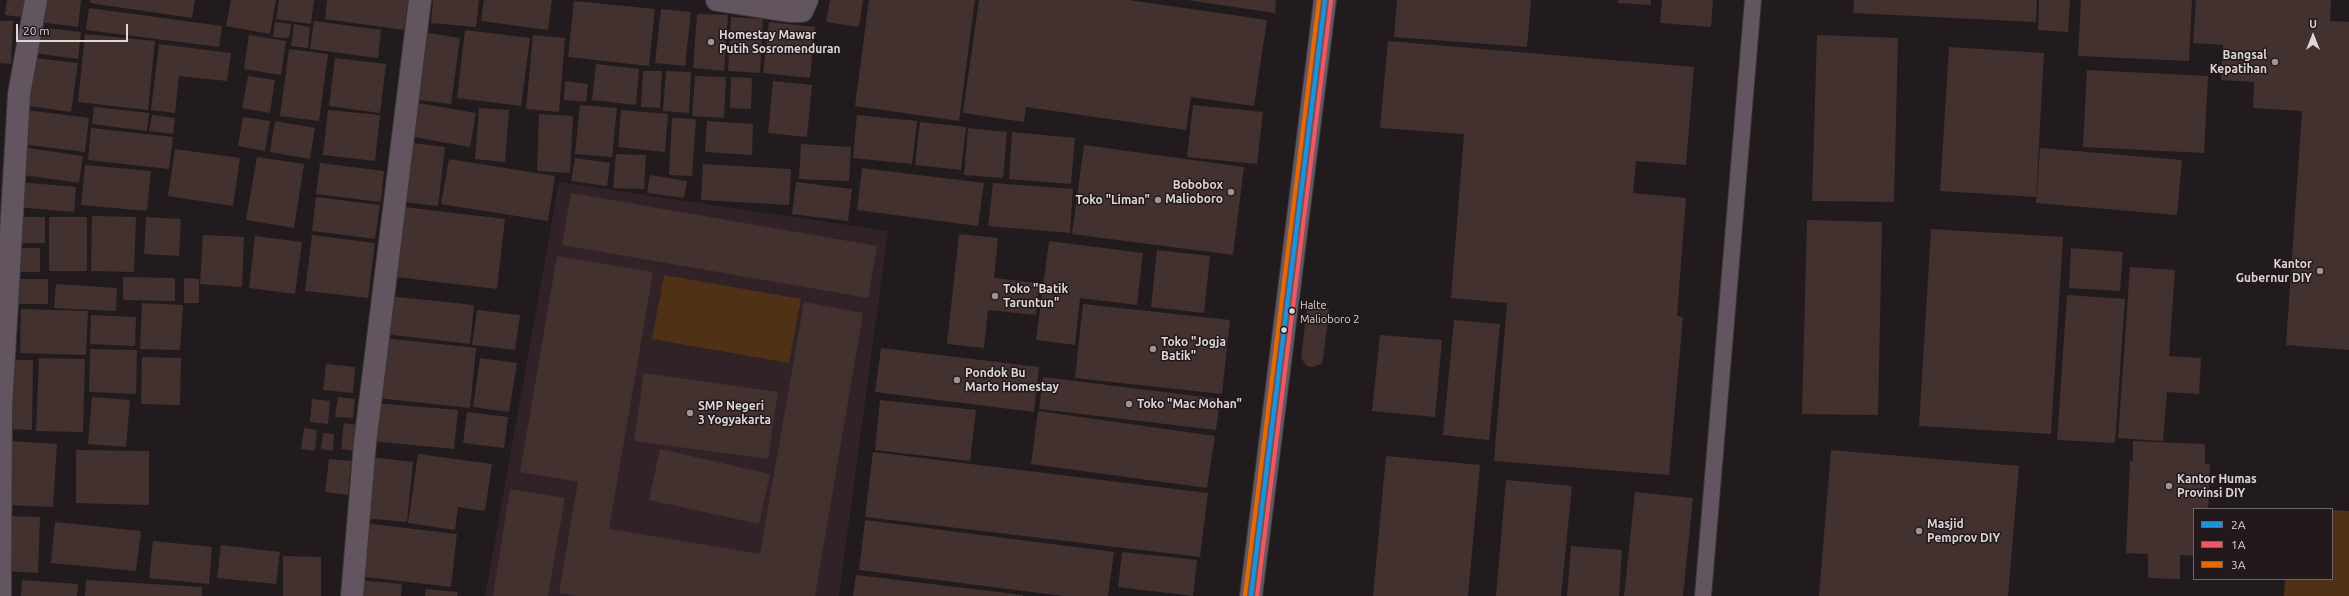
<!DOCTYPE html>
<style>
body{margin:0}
#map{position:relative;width:2349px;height:596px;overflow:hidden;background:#211b1d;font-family:Ubuntu,sans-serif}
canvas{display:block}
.legend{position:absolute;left:2193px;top:508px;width:140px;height:72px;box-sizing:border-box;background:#23191c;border:1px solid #6d6567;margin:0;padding:5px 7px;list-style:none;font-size:12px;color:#dcd6d7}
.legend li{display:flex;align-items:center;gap:8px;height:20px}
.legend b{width:20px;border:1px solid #6d6567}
.north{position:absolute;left:2293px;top:16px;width:40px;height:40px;-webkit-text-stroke:3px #23191c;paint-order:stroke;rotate:0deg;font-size:11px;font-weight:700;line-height:16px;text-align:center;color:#dcd6d7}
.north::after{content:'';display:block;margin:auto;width:14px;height:18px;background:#dcd6d7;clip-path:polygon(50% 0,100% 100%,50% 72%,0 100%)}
.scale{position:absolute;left:16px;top:24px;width:112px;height:18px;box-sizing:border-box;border:2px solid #dcd6d7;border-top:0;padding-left:5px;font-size:12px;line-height:14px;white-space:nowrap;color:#dcd6d7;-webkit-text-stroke:3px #23191c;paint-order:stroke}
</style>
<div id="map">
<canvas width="2349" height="596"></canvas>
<ul class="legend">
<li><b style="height:5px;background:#1a93db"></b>2A</li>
<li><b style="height:5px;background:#f25760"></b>1A</li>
<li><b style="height:5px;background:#e56a00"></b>3A</li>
</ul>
<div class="north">U</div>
<div class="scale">20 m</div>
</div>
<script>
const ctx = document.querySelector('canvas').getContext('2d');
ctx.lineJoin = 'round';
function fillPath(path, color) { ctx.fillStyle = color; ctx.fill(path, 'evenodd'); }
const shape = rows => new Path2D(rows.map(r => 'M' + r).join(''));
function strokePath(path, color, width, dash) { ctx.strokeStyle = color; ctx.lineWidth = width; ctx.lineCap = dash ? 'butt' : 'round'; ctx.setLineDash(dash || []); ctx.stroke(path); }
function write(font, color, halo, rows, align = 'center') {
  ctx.font = font + ' Ubuntu,sans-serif'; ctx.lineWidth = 3; ctx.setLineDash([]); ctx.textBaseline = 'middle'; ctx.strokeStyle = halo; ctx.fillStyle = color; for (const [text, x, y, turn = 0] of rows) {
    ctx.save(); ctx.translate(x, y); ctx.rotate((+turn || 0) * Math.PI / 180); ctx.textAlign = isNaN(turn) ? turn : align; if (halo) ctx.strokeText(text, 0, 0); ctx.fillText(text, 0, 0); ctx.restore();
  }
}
fillPath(shape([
 [559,182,888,231,839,596,485,596]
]), '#302226');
fillPath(shape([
 [664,275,801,299,789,363,652,339],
 [2332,510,2349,511,2349,596,2284,596,2285,579,2332,579]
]), '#4f3116');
fillPath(shape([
 [7,0,31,0,30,18,5,15],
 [42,0,81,0,78,27,39,22],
 [90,0,195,0,192,18,90,3],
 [231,0,276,0,270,34,226,26],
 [279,0,314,0,311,24,276,19],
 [327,0,408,0,404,30,325,19],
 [433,0,479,0,476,27,431,23],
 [484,0,552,0,548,30,481,21],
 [830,0,863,0,859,27,826,22],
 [869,0,975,0,959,121,855,106],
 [979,0,1129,0,1267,20,1254,106,1191,97,1186,130,1026,107,1024,122,963,113],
 [1187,0,1276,0,1275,13],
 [1397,0,1531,0,1527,47,1394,37],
 [1618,0,1651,0,1651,5,1618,3],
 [1662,0,1713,0,1711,27,1660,23],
 [1854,0,2037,0,2036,22,1853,13],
 [2039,0,2070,0,2068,32,2038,30],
 [2081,0,2192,0,2189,61,2078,56],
 [2196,0,2331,0,2330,21,2349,22,2349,350,2286,345,2302,111,2253,108,2254,82,2221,80,2223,45,2193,43],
 [574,1,655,9,649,66,568,57],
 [89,8,222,26,219,47,86,30],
 [661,9,691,12,685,66,655,63],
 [697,14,728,15,724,71,693,68],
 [731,17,763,19,760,73,728,71],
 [0,21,13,21,11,64,0,63],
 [314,21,381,30,378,58,310,49],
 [275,22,291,24,289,38,273,37],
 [769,22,815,27,810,78,763,73],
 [294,24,310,27,308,48,291,46],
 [38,27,81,32,78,59,34,53],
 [465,30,530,38,521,106,457,98],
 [428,33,460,38,451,104,419,100],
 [85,34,155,41,148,110,78,102],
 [249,35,286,41,281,75,244,69],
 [533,35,565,38,559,112,526,109],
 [1817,35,1898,38,1894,202,1812,201],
 [1388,41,1694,67,1686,165,1636,161,1633,193,1686,198,1677,316,1683,317,1669,475,1494,461,1507,303,1451,298,1464,134,1380,128],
 [159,44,231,53,227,81,179,76,175,113,151,110],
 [1949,47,2044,53,2036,197,1940,191],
 [289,49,328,54,319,121,280,116],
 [33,58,78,63,71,112,28,106],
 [335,58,386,64,380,113,329,106],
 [596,64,639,69,636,105,592,100],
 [2087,70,2208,76,2204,153,2083,147],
 [643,71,662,71,660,108,641,107],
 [666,71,691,72,689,113,663,111],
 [248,76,275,80,270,113,242,108],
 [695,76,726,77,724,118,692,116],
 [731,77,752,78,751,109,730,108],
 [565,81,588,84,586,102,564,100],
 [773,81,812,85,807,137,768,133],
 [418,103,476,113,470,147,413,137],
 [580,105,617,108,612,157,575,154],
 [1193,105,1263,112,1257,164,1187,157],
 [94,107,149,113,147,131,92,124],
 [479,108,509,110,505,162,475,159],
 [26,110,89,118,85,152,21,144],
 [328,110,380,115,375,161,323,155],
 [621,110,668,114,665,152,618,147],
 [539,114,573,116,570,173,537,171],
 [152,115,175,118,173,134,149,131],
 [857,115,917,121,912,164,853,158],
 [243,117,270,121,265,151,238,146],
 [672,118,696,119,692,176,669,175],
 [275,121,315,128,310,159,270,152],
 [707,121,753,124,752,155,705,152],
 [920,122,966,127,961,170,915,165],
 [91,128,173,137,169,169,88,160],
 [968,128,1007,132,1003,178,964,175],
 [1012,132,1075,138,1071,184,1009,179],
 [412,143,445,147,438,206,405,202],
 [801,144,851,147,849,181,799,179],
 [1084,145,1244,167,1233,255,1072,234],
 [21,147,83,156,79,183,17,174],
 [2040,148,2182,160,2177,215,2036,203],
 [175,149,240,158,233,206,168,196],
 [616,154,646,155,644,189,613,188],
 [257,157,304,164,294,228,246,220],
 [575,158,610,163,607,186,571,181],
 [449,159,555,176,548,221,441,204],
 [320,163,384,171,381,202,316,194],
 [703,164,791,169,789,205,701,200],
 [85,165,151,171,147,211,81,205],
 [862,168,984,183,978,226,857,210],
 [650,175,687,181,684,198,647,193],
 [18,182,76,187,74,212,16,207],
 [796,182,852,189,848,221,792,214],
 [993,183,1073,189,1070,233,988,226],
 [571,193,877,246,868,298,562,245],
 [316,197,380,205,375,239,312,231],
 [404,207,505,219,497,289,396,277],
 [92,216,136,217,134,272,91,271],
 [17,217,45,217,45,243,17,243],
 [49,217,87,217,87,271,49,271],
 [146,217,181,219,179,256,144,254],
 [1807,220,1882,222,1878,415,1802,414],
 [1931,229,2063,237,2051,434,1919,426],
 [959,234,998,238,994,278,1039,283,1036,315,988,310,984,348,947,344],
 [203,235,244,237,242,287,200,284],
 [312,235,375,243,368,298,305,291],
 [255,236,302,242,295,294,249,288],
 [1049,241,1143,253,1137,305,1080,298,1075,345,1036,340],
 [18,248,40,248,40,272,17,272],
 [2071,248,2123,252,2120,291,2069,288],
 [1157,250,1210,256,1204,313,1151,307],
 [557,256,653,272,609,529,760,554,804,302,863,313,815,596,577,596,559,593,578,482,520,472],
 [2130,267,2175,270,2169,356,2201,358,2199,394,2167,392,2163,441,2118,438],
 [123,277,175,278,175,301,123,300],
 [184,278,199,279,199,303,184,303],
 [19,279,48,279,48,304,18,304],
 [56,284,117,288,116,311,54,308],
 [2067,295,2125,299,2115,443,2057,440],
 [388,296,474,305,470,344,384,334],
 [1314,301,1323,303,1329,311,1323,360,1321,364,1312,367,1307,366,1301,358,1307,308],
 [142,303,183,305,180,350,140,349],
 [1083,304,1230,320,1222,394,1075,378],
 [21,309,88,311,86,355,20,353],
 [477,310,520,315,515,350,472,345],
 [91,315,136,317,135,346,90,344],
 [1454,320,1500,324,1489,440,1443,435],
 [1380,335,1442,340,1435,417,1372,411],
 [384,338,476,348,470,408,378,398],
 [881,348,1039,367,1034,412,875,392],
 [90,349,137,350,136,394,89,392],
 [142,357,181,358,180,405,141,404],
 [39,358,85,359,83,432,36,431],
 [480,358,517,363,509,412,473,407],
 [10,360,33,360,32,430,8,429],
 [326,364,355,367,353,393,323,390],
 [644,373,778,392,768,459,634,441],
 [1043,377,1220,399,1216,430,1039,409],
 [92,397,130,400,126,447,88,444],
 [338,397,355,399,353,418,335,417],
 [312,399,330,401,328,424,310,422],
 [880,400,976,410,970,461,875,450],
 [375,403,458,410,454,449,372,441],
 [1038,411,1215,436,1207,488,1031,464],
 [467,412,508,417,504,448,463,443],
 [344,423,364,426,362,452,341,449],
 [304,428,317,430,315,451,301,449],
 [323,433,334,434,333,451,321,449],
 [10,441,57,444,53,507,7,505],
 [2133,441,2205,444,2205,464,2210,464,2208,509,2194,509,2194,556,2180,555,2180,579,2148,578,2148,554,2126,553,2130,461,2133,461],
 [660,449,770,474,759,524,649,500],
 [76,450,149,451,149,505,76,503],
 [1831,450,2019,466,2008,596,1819,596],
 [873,452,1208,493,1200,557,865,517],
 [418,454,492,464,485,511,458,507,455,530,408,523],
 [1386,456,1480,465,1468,596,1373,596],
 [370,457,413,462,407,522,363,518],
 [329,459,351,461,348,495,325,492],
 [1506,480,1572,486,1561,596,1496,596],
 [510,489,565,498,548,596,493,596],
 [1635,492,1693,498,1683,596,1624,596],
 [8,516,40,517,38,573,7,571],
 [865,520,1114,552,1108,596,1063,596,859,570],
 [55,522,141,531,136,571,51,563],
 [363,523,457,534,451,587,357,576],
 [153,541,212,547,209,584,149,578],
 [221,545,280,552,276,584,217,578],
 [1571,546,1622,550,1619,596,1567,596],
 [1122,552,1197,560,1193,596,1118,587],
 [283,556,321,557,321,596,283,596],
 [856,575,1023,595,1023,596,853,596],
 [22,580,78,584,77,596,21,596],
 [86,580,202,587,202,596,85,596],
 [357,580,402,584,401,596,355,596],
 [426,589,458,592,457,596,425,596]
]), '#433130');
const lane = shape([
 [1703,596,1753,0]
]);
const street = shape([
 [717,0,789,11,802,11,807,0],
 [0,596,1,407,19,94,36,0],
 [352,596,365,443,420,0]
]);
const secondary = shape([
 [1251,596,1325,0]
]);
strokePath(lane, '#3a3637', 18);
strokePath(street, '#3a3637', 24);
strokePath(secondary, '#3a3637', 24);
strokePath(lane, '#625560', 16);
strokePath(street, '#625560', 22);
strokePath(secondary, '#665763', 22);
strokePath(shape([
 [1251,596,1325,0]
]), '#1a93db', 4);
strokePath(shape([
 [1257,596,1331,1]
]), '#f25760', 4);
strokePath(shape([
 [1245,595,1319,0]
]), '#e56a00', 4);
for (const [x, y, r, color] of [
 [711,42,4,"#9b9596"],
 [2275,62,4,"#9b9596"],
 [1231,192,4,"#9b9596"],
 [1158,200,4,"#9b9596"],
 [2320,271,4,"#9b9596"],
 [995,296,4,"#9b9596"],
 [1292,311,3.5,"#dcd6d7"],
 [1284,330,3.5,"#dcd6d7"],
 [1153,349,4,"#9b9596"],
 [957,380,4,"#9b9596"],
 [1129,404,4,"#9b9596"],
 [690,413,4,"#9b9596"],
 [2169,486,4,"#9b9596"],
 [1919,531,4,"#9b9596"]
]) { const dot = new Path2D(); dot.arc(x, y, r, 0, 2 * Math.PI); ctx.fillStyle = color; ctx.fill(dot); strokePath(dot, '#23191c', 1.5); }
write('11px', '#dcd6d7', '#23191c', [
 ["Halte",1300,305],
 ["Malioboro 2",1300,319]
], 'left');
write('bold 12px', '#dcd6d7', '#23191c', [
 ["Homestay Mawar",719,35],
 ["Putih Sosromenduran",719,49],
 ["Bangsal",2267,55,"right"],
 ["Kepatihan",2267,69,"right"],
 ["Bobobox",1223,185,"right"],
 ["Malioboro",1223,199,"right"],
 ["Toko \"Liman\"",1150,200,"right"],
 ["Kantor",2312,264,"right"],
 ["Gubernur DIY",2312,278,"right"],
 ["Toko \"Batik",1003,289],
 ["Taruntun\"",1003,303],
 ["Toko \"Jogja",1161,342],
 ["Batik\"",1161,356],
 ["Pondok Bu",965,373],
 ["Marto Homestay",965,387],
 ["Toko \"Mac Mohan\"",1137,404],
 ["SMP Negeri",698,406],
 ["3 Yogyakarta",698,420],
 ["Kantor Humas",2177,479],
 ["Provinsi DIY",2177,493],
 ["Masjid",1927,524],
 ["Pemprov DIY",1927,538]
], 'left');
</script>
